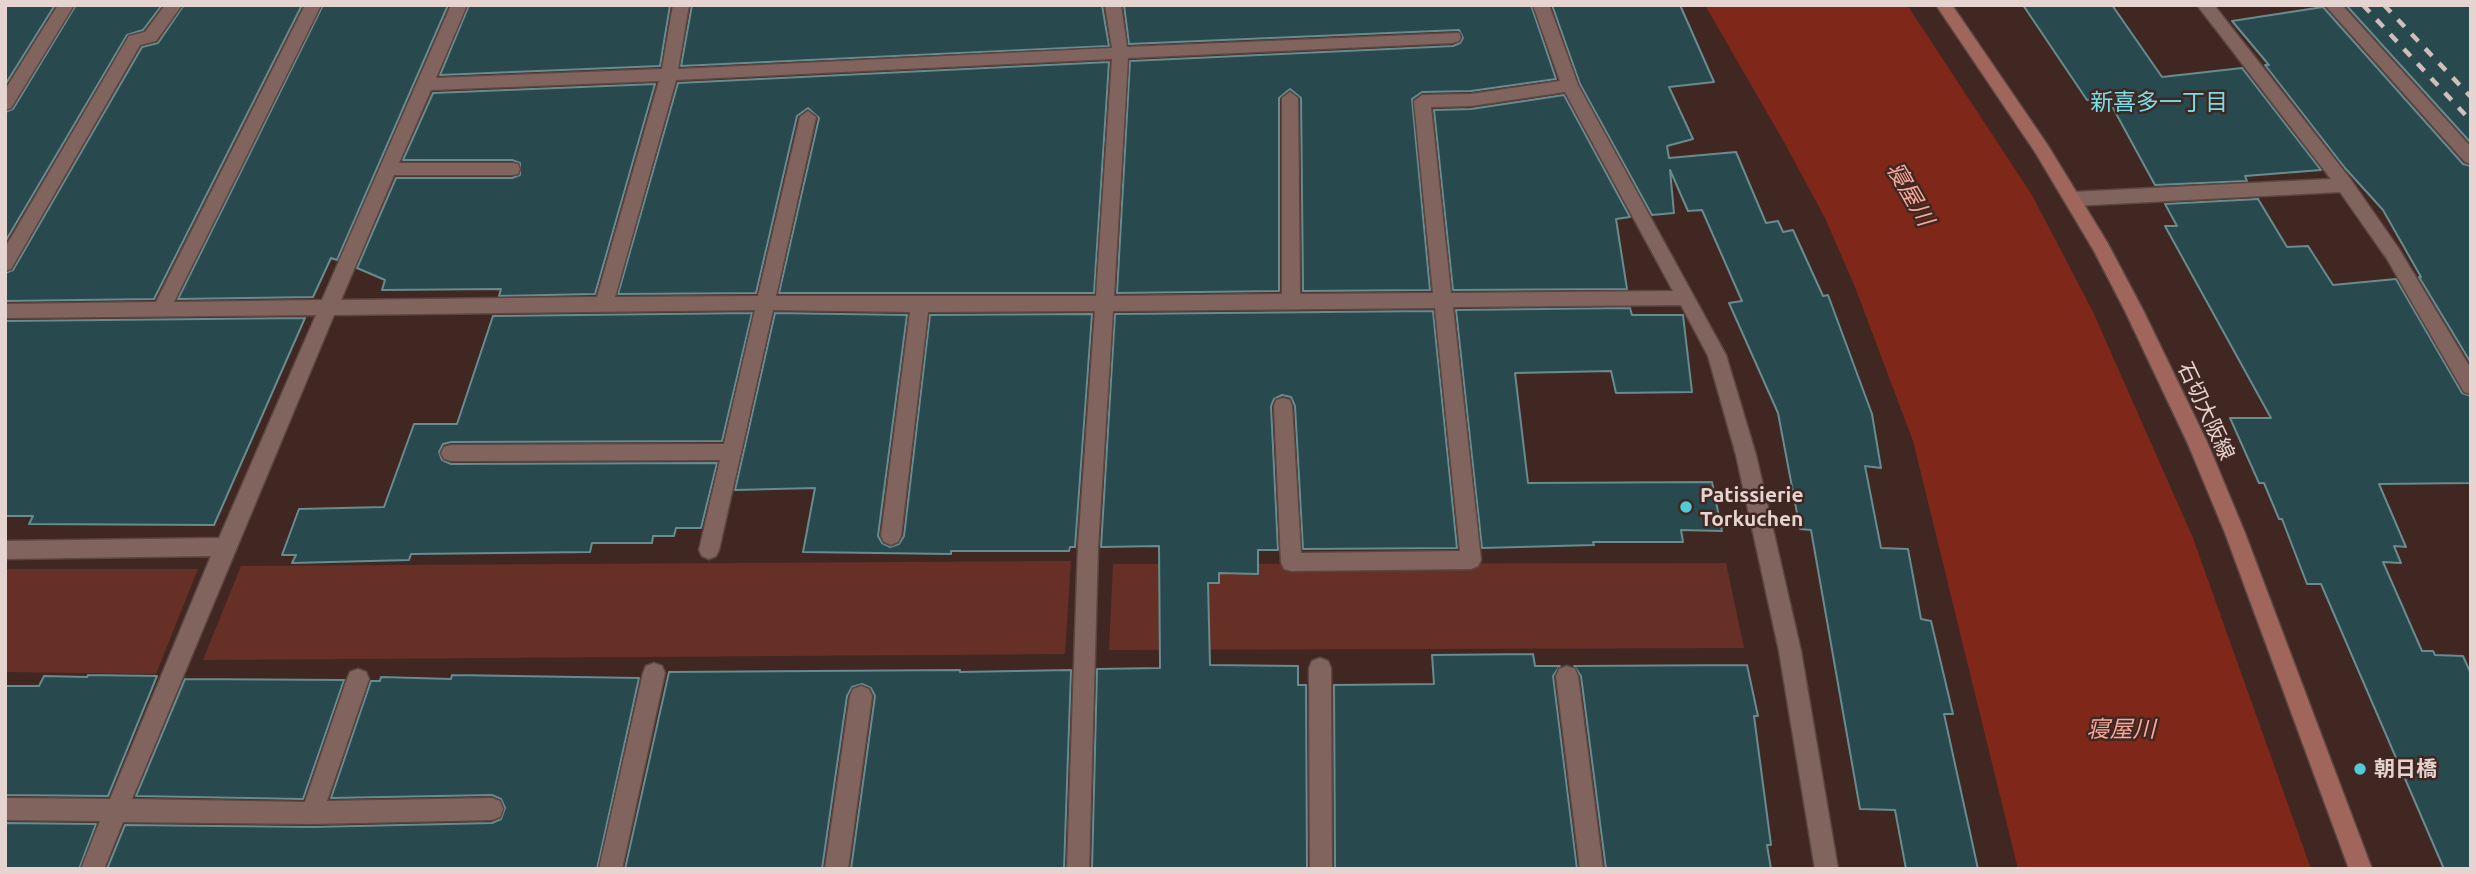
<!DOCTYPE html>
<meta charset="utf-8">
<style>
body{margin:0}
#map{position:relative;width:2476px;height:874px;overflow:hidden;background:#412722;font-family:Ubuntu,sans-serif}
canvas{display:block}
.frame{position:absolute;inset:0;border:7px solid #e6d4d1;pointer-events:none}
</style>
<div id="map">
<canvas width="2476" height="874"></canvas>
<div class="frame"></div>
</div>
<script>
const ctx = document.querySelector('canvas').getContext('2d');
ctx.lineJoin = 'round';
function fillPath(path, color) { ctx.fillStyle = color; ctx.fill(path, 'evenodd'); }
const shape = rows => new Path2D(rows.map(r => 'M' + r).join(''));
function strokePath(path, color, width, dash) { ctx.strokeStyle = color; ctx.lineWidth = width; ctx.lineCap = dash ? 'butt' : 'round'; ctx.setLineDash(dash || []); ctx.stroke(path); }
function write(font, color, halo, rows, align = 'center') {
  ctx.font = font + ' Ubuntu,"Noto Sans JP",sans-serif'; ctx.lineWidth = 5; ctx.setLineDash([]); ctx.textBaseline = 'middle'; ctx.strokeStyle = halo; ctx.fillStyle = color; for (const [text, x, y, turn = 0] of rows) {
    ctx.save(); ctx.translate(x, y); ctx.rotate((+turn || 0) * Math.PI / 180); ctx.textAlign = isNaN(turn) ? turn : align; if (halo) ctx.strokeText(text, 0, 0); ctx.fillText(text, 0, 0); ctx.restore();
  }
}
fillPath(shape([
 [1071,561,1065,654,203,660,241,566],
 [1726,563,1744,648,1109,650,1113,564],
 [5,569,198,569,156,674,5,672]
]), '#673027');
fillPath(shape([
 [1705,5,1907,5,2032,195,2093,312,2193,538,2311,869,2018,869,1913,441,1855,287,1825,218,1784,142]
]), '#7f281a');
const building = shape([
 [5,5,55,5,5,85,5,5],
 [76,5,162,5,143,30,127,35,5,242,5,112,13,109,76,5],
 [184,5,302,5,154,299,5,301,5,273,13,270,142,47,158,43,184,5],
 [323,5,448,5,337,260,331,258,313,297,178,299,323,5],
 [469,5,670,5,660,66,440,75,469,5],
 [692,5,1102,5,1109,46,681,66,692,5],
 [1124,5,1531,5,1556,79,1471,91,1422,92,1412,99,1430,290,1303,291,1301,98,1290,89,1279,98,1279,291,1117,293,1130,61,1453,46,1460,43,1463,38,1459,30,1129,44,1124,5],
 [1552,5,1680,5,1714,82,1669,87,1693,139,1667,146,1669,158,1736,152,1766,223,1778,221,1783,232,1793,230,1823,296,1828,295,1872,414,1881,468,1865,466,1881,548,1908,549,1921,619,1931,621,1953,714,1944,714,1978,869,1906,869,1895,810,1860,809,1811,530,1800,529,1778,413,1729,303,1742,301,1702,210,1688,211,1670,170,1674,213,1652,215,1580,84,1552,5],
 [2023,5,2112,5,2162,77,2242,68,2321,170,2245,176,2247,181,2155,185,2107,97,2087,100,2023,5],
 [2346,5,2471,5,2471,143,2346,5],
 [2323,7,2463,164,2471,166,2471,363,2419,277,2421,277,2383,210,2345,168,2265,65,2269,65,2232,21,2323,7],
 [1109,62,1094,293,779,293,819,118,808,108,797,116,756,293,618,294,678,83,1109,62],
 [655,84,595,294,499,296,501,289,382,290,385,280,357,268,396,178,512,178,520,175,520,163,512,160,403,160,433,93,655,84],
 [1564,95,1630,217,1616,219,1627,289,1453,290,1434,110,1471,109,1564,95],
 [2258,199,2287,247,2308,246,2333,285,2396,279,2462,393,2471,396,2471,483,2379,484,2406,547,2394,546,2401,563,2383,562,2422,651,2433,651,2435,655,2463,656,2471,674,2471,869,2444,869,2321,584,2307,584,2282,519,2279,519,2264,483,2259,483,2230,418,2271,418,2165,226,2177,226,2165,204,2258,199],
 [1630,308,1632,315,1683,315,1692,392,1616,393,1611,371,1515,373,1528,483,1712,482,1722,531,1681,530,1683,542,1593,542,1594,545,1482,548,1456,310,1630,308],
 [1433,311,1457,548,1303,549,1295,406,1291,397,1282,395,1274,399,1271,406,1278,550,1258,550,1258,574,1219,573,1219,583,1208,583,1210,665,1298,666,1298,685,1306,685,1307,869,1092,869,1097,669,1160,668,1159,546,1101,547,1115,314,1433,311],
 [752,313,722,441,451,442,443,444,439,452,442,460,451,464,717,463,701,528,676,528,674,536,653,536,652,543,592,543,590,552,411,554,409,560,292,563,296,555,282,555,299,509,384,507,414,424,457,424,493,316,752,313],
 [775,313,907,315,878,536,882,543,890,547,899,544,904,536,930,315,1092,314,1075,547,1070,547,1069,551,951,551,951,554,803,552,815,488,735,490,775,313],
 [305,318,214,525,29,524,33,516,5,516,5,321,305,318],
 [1533,654,1535,666,1560,666,1553,676,1577,869,1335,869,1334,685,1434,684,1432,655,1533,654],
 [1747,665,1758,716,1754,716,1771,845,1767,845,1771,869,1606,869,1581,676,1574,666,1747,665],
 [960,670,960,672,1071,670,1064,869,851,869,875,696,871,688,862,684,852,687,847,696,822,869,625,869,669,672,960,670],
 [88,675,157,676,108,796,5,795,5,686,39,686,44,676,87,677,88,675],
 [452,675,639,678,597,869,107,869,125,825,312,827,492,823,501,819,505,808,501,799,492,795,331,798,371,681,380,681,381,677,451,679,452,675],
 [185,679,344,680,303,799,136,796,185,679],
 [5,823,96,824,79,869,5,869,5,823]
]);
fillPath(building, '#284a4e');
strokePath(building, '#688b8f', 2);
const minor = shape([
 [58,5,74,5,11,108,5,110,5,90,58,5],
 [165,5,182,5,156,41,140,45,11,269,5,271,5,248,129,36,145,32,165,5],
 [305,5,321,5,174,302,322,300,451,5,467,5,436,78,662,69,673,5,689,5,678,69,1112,48,1105,5,1121,5,1127,47,1459,33,1461,37,1459,41,1453,43,1128,58,1114,296,1282,294,1282,98,1290,92,1298,98,1300,294,1433,293,1414,101,1422,95,1471,94,1560,81,1533,5,1549,5,1578,85,1726,355,1756,455,1801,651,1838,869,1815,869,1779,651,1736,455,1708,356,1681,305,1453,307,1481,560,1478,566,1471,569,1291,571,1284,569,1281,562,1274,406,1276,400,1283,398,1290,400,1292,406,1301,553,1460,551,1435,308,1113,311,1098,547,1089,869,1067,869,1078,547,1095,311,928,312,901,536,898,542,891,545,884,542,881,536,910,312,773,310,719,550,716,556,709,559,702,556,699,550,720,460,451,461,444,459,441,453,444,447,451,445,724,444,755,310,334,315,132,799,305,802,347,679,350,672,358,669,366,672,369,679,327,801,492,798,500,801,503,809,500,817,492,820,312,824,123,822,104,869,81,869,100,821,5,820,5,798,110,799,211,556,5,559,5,541,219,538,316,315,5,318,5,304,156,302,305,5],
 [1112,59,1096,296,776,296,816,117,808,111,800,117,758,296,615,297,676,80,1112,59],
 [659,81,597,297,341,300,394,175,512,175,518,174,520,169,518,164,512,163,399,163,431,90,659,81],
 [1565,92,1673,291,1451,293,1431,107,1471,106,1565,92],
 [2197,5,2214,5,2351,180,2399,249,2471,369,2471,394,2464,392,2387,259,2340,192,2073,206,2067,204,2064,199,2067,194,2073,192,2331,179,2197,5],
 [2325,5,2342,5,2471,147,2471,164,2465,162,2325,5],
 [1320,658,1328,661,1331,668,1332,869,1310,869,1309,668,1312,661,1320,658],
 [654,663,662,666,665,673,622,869,599,869,643,673,646,666,654,663],
 [1567,666,1575,669,1578,676,1603,869,1580,869,1556,676,1559,669,1567,666],
 [861,686,869,689,872,696,848,869,825,869,850,696,853,689,861,686]
]);
const secondary = shape([
 [1936,5,1952,5,2047,144,2107,242,2143,310,2208,444,2245,533,2372,869,2349,869,2225,533,2188,444,2125,311,2094,251,2035,152,1936,5]
]);
strokePath(minor, '#5c4642', 3);
strokePath(secondary, '#5c4642', 3);
fillPath(minor, '#81645e');
fillPath(secondary, '#a0665c');
strokePath(shape([
 [2363,5,2471,121],
 [2384,5,2471,97]
]), '#d1bebb', 4.5, [10, 10]);
for (const [x, y, r, color] of [
 [1686,507,7,"#52cbd8"],
 [2360,769,7,"#52cbd8"]
]) { const dot = new Path2D(); dot.arc(x, y, r, 0, 2 * Math.PI); ctx.fillStyle = color; ctx.fill(dot); strokePath(dot, '#412722', 2.5); }
write('21px', '#e6d4d1', '#412722', [
 ["石切大阪線",2206,411,65]
]);
write('bold 21px', '#e6d4d1', '#412722', [
 ["Patissierie",1700,495],
 ["Torkuchen",1700,519],
 ["朝日橋",2374,769]
], 'left');
write('23px', '#74dfeb', '#412722', [
 ["新喜多一丁目",2159,102]
]);
write('italic 23px', '#f4a99a', '#412722', [
 ["寝屋川",1910,194,60],
 ["寝屋川",2121,729]
]);
</script>
